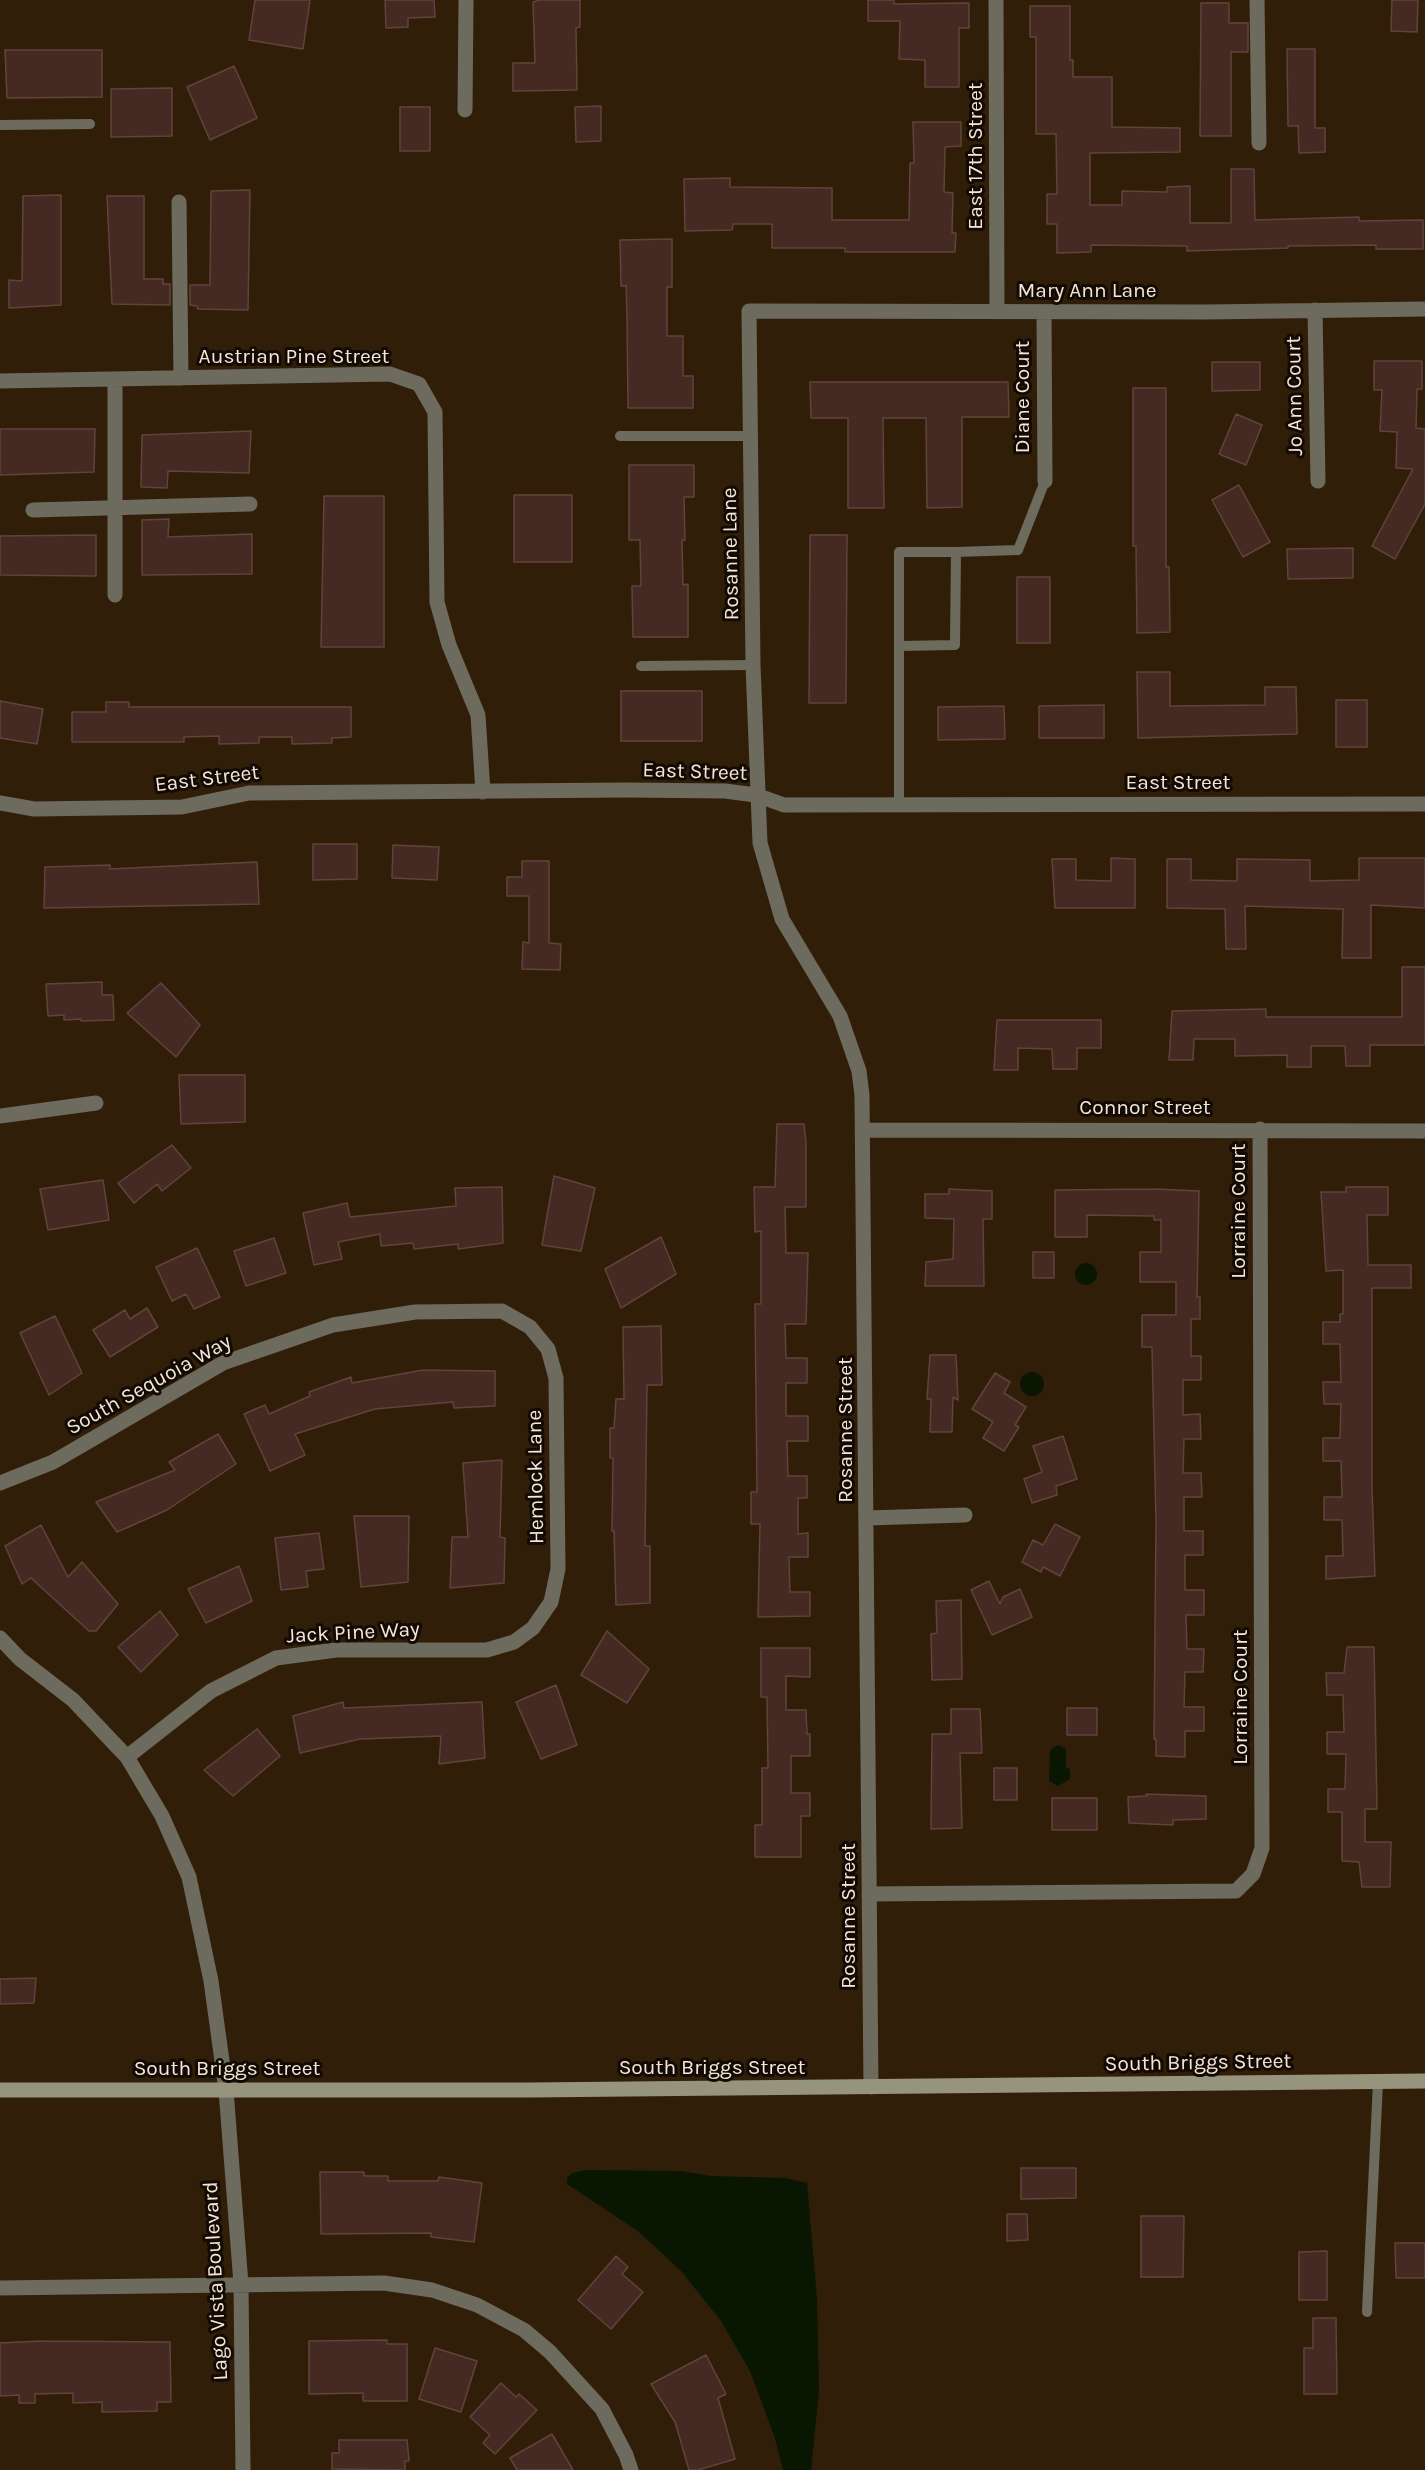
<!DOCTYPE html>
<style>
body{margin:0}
canvas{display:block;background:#301e08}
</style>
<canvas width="1425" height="2470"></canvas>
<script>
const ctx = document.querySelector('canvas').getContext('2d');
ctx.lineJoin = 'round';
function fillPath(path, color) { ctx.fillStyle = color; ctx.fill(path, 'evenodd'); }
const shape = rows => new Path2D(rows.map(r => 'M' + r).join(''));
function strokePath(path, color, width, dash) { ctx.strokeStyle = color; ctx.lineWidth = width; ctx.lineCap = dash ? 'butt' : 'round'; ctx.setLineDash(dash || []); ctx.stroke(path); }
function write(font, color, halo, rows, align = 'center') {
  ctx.font = font + ' Karla,sans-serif'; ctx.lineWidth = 6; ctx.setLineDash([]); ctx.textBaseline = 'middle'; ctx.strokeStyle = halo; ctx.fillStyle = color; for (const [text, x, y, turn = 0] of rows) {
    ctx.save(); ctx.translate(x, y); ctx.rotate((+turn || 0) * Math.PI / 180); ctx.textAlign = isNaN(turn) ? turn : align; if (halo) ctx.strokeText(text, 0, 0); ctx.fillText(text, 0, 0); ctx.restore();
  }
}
fillPath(shape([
 '1075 1274a11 11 0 1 1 22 0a11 11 0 1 1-22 0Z',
 '1020 1384a12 12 0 1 1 24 0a12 12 0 1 1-24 0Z',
 [1058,1745,1066,1749,1066,1768,1070,1769,1070,1779,1058,1786,1049,1781,1050,1750],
 [586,2170,681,2171,710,2176,786,2178,807,2183,817,2298,819,2391,811,2470,783,2470,774,2435,750,2371,721,2321,681,2271,639,2232,567,2184,567,2178,572,2173]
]), '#081602');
const building = shape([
 [255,0,310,0,303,49,249,40,255,0],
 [385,0,434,0,435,17,408,18,408,27,386,28,385,0],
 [540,0,580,0,580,27,576,28,577,90,513,91,513,63,535,63,533,2,540,0],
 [868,0,894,0,894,4,969,3,969,28,959,28,959,87,925,87,925,60,899,59,900,21,868,21,868,0],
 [1392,0,1418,0,1417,32,1391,31,1392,0],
 [1201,3,1229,3,1229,23,1248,23,1248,52,1231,52,1231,136,1200,136,1201,3],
 [1030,6,1070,6,1070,60,1073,60,1073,77,1112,77,1112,127,1180,128,1180,152,1090,153,1090,205,1122,205,1122,191,1167,192,1167,187,1190,186,1190,223,1231,223,1231,169,1254,169,1255,220,1359,217,1359,221,1423,220,1423,249,1376,249,1376,245,1288,246,1288,248,1187,251,1187,246,1091,245,1091,252,1057,253,1057,224,1047,224,1047,194,1057,194,1056,134,1036,134,1036,37,1030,37,1030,6],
 [1287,49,1315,49,1315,128,1325,128,1325,152,1299,153,1298,126,1288,126,1287,49],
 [5,50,102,50,102,97,7,98,5,50],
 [234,66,257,118,210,140,187,87,234,66],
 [172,88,172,136,111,137,111,89,172,88],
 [601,106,601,141,576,142,575,107,601,106],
 [400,107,430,107,430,151,400,151,400,107],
 [913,122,961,122,961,146,945,147,944,192,953,193,952,233,956,233,955,252,845,252,845,248,772,248,772,224,733,224,732,230,685,231,684,179,730,178,730,187,832,188,832,220,909,220,910,163,914,163,913,122],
 [250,190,248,310,198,309,197,306,190,305,190,285,210,285,211,191,250,190],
 [61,195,61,305,9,308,9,280,22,281,23,196,61,195],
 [107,196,144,196,144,279,163,279,163,284,170,284,170,305,112,304,107,196],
 [672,239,672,287,667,287,667,336,683,336,683,376,693,376,693,408,628,408,627,315,626,286,621,286,620,240,672,239],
 [1374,361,1422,361,1422,389,1417,389,1416,428,1425,429,1425,504,1395,559,1372,546,1413,469,1396,468,1397,432,1380,431,1382,390,1374,390,1374,361],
 [1212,362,1260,362,1260,390,1212,391,1212,362],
 [810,382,1008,382,1009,417,962,417,962,507,927,508,926,418,883,418,884,508,848,508,848,418,811,418,810,382],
 [1133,388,1166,388,1166,567,1169,567,1170,632,1137,633,1136,546,1133,546,1133,388],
 [1236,414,1262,425,1246,465,1219,454,1236,414],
 [0,429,95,429,94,472,0,475,0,429],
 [251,431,249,473,168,471,167,488,141,487,142,435,251,431],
 [629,465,694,465,694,497,684,497,685,540,682,540,683,585,688,584,688,637,633,637,632,586,641,586,640,540,629,540,629,465],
 [1239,485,1270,542,1243,557,1212,500,1239,485],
 [514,495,572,495,572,562,514,562,514,495],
 [324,496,384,496,384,647,321,647,324,496],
 [169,519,168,537,252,534,252,574,142,575,142,520,169,519],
 [96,535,96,576,0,575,0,536,96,535],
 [810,535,847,535,846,703,809,703,810,535],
 [1353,548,1353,578,1288,579,1287,549,1353,548],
 [1017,577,1050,577,1050,643,1017,643,1017,577],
 [1137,672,1170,672,1170,706,1265,705,1265,687,1296,687,1297,734,1138,738,1137,672],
 [621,691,702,691,702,741,621,741,621,691],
 [1336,700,1367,700,1367,747,1336,747,1336,700],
 [0,701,43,709,37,744,0,738,0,701],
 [106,702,129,702,129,707,351,707,351,737,332,738,332,743,292,744,292,737,259,737,259,743,219,744,219,736,184,737,184,742,72,742,72,712,106,712,106,702],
 [1104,705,1104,738,1039,738,1039,706,1104,705],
 [1004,706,1005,739,938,740,938,707,1004,706],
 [313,844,357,844,357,879,313,880,313,844],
 [393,845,439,847,437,880,392,878,393,845],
 [1111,858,1135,859,1135,908,1055,908,1052,859,1076,859,1076,880,1111,881,1111,858],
 [1359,858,1425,858,1425,908,1371,905,1371,958,1342,958,1343,909,1245,906,1246,949,1226,949,1225,909,1167,908,1167,859,1191,859,1191,880,1237,881,1237,859,1310,860,1310,881,1359,880,1359,858],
 [522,861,549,861,549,943,561,944,560,970,522,969,523,942,529,943,529,896,507,896,507,877,522,877,522,861],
 [257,862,259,904,44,908,45,867,110,865,110,869,257,862],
 [1402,967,1425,967,1425,1045,1370,1045,1370,1066,1346,1066,1345,1046,1311,1046,1311,1067,1287,1067,1287,1055,1235,1056,1235,1039,1194,1039,1193,1060,1169,1060,1172,1011,1266,1009,1266,1017,1402,1017,1402,967],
 [102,982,102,995,113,995,114,1020,81,1021,81,1019,64,1020,64,1015,48,1016,46,984,102,982],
 [161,983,200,1025,176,1057,127,1013,161,983],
 [997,1020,1101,1020,1101,1048,1077,1048,1077,1069,1053,1069,1052,1049,1018,1048,1018,1070,994,1070,997,1020],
 [179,1075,245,1075,245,1122,181,1124,179,1075],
 [777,1124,804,1124,806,1142,806,1207,785,1207,786,1253,808,1253,806,1324,785,1324,786,1358,807,1358,807,1383,786,1383,786,1416,808,1416,808,1441,787,1441,788,1476,807,1476,807,1498,798,1498,798,1534,808,1533,808,1557,789,1557,790,1592,810,1592,810,1616,758,1617,760,1524,751,1524,751,1492,757,1492,755,1304,761,1304,761,1231,755,1232,754,1187,775,1187,777,1124],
 [172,1145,191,1168,162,1191,157,1184,134,1203,118,1183,172,1145],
 [554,1176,595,1188,581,1251,542,1245,554,1176],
 [103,1180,109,1220,48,1230,40,1189,103,1180],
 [502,1187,503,1243,458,1249,458,1244,414,1249,413,1243,381,1246,380,1234,338,1242,342,1259,314,1265,303,1213,347,1203,350,1217,456,1206,455,1188,502,1187],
 [1346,1187,1388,1187,1388,1215,1367,1215,1368,1265,1411,1265,1411,1288,1372,1288,1372,1489,1375,1576,1326,1579,1326,1556,1343,1556,1342,1520,1324,1520,1324,1497,1342,1497,1341,1461,1323,1461,1323,1438,1340,1438,1341,1404,1324,1404,1323,1382,1341,1382,1340,1344,1323,1344,1323,1322,1340,1322,1340,1314,1343,1314,1343,1270,1326,1271,1321,1192,1346,1192,1346,1187],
 [949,1189,992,1191,992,1219,983,1219,984,1286,925,1286,926,1262,953,1259,954,1219,925,1218,925,1194,949,1194,949,1189],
 [1154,1189,1199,1191,1197,1297,1200,1297,1200,1319,1191,1319,1191,1356,1201,1356,1201,1380,1183,1380,1183,1415,1200,1414,1201,1439,1184,1439,1183,1473,1201,1473,1202,1497,1184,1497,1184,1531,1203,1531,1203,1555,1185,1555,1185,1590,1204,1590,1204,1615,1186,1615,1187,1649,1204,1649,1203,1672,1185,1672,1184,1707,1204,1707,1204,1731,1185,1731,1185,1757,1156,1756,1156,1739,1154,1739,1156,1521,1152,1347,1142,1347,1142,1315,1176,1315,1176,1282,1140,1282,1140,1252,1161,1252,1161,1220,1154,1220,1154,1216,1087,1215,1087,1237,1055,1237,1055,1190,1154,1189],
 [661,1237,676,1274,621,1308,605,1269,661,1237],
 [274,1238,286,1273,246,1286,234,1251,274,1238],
 [197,1248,220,1297,194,1309,186,1294,172,1301,156,1267,197,1248],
 [1033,1252,1054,1252,1054,1278,1033,1278,1033,1252],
 [147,1308,158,1327,110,1357,93,1330,125,1310,130,1319,147,1308],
 [55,1316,82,1373,49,1395,20,1333,55,1316],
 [661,1326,662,1385,647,1385,645,1546,650,1546,650,1603,616,1605,614,1531,612,1531,613,1458,610,1458,610,1428,614,1428,616,1399,624,1399,623,1327,661,1326],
 [930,1355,956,1355,958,1400,953,1397,952,1432,930,1432,931,1399,927,1399,930,1355],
 [423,1370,495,1371,495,1406,454,1408,453,1402,375,1409,295,1434,305,1455,270,1471,244,1414,265,1405,269,1414,310,1396,309,1392,351,1377,352,1383,423,1370],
 [995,1373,1010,1382,1004,1393,1026,1407,1015,1425,1019,1427,1004,1451,983,1438,993,1422,972,1409,995,1373],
 [218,1434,236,1464,167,1510,117,1532,96,1502,175,1470,169,1462,218,1434],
 [1063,1436,1077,1479,1056,1486,1057,1495,1032,1503,1024,1479,1042,1472,1033,1446,1063,1436],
 [502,1460,500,1537,505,1538,504,1583,450,1588,452,1537,468,1537,463,1463,502,1460],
 [354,1516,409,1516,408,1582,361,1587,354,1516],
 [1055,1524,1080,1537,1060,1576,1043,1567,1041,1572,1022,1562,1033,1540,1043,1545,1055,1524],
 [41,1525,68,1577,82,1562,118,1604,96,1631,89,1631,31,1578,22,1584,5,1546,41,1525],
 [319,1533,324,1569,306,1571,308,1587,281,1590,275,1538,319,1533],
 [239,1566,252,1601,206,1623,188,1589,239,1566],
 [989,1581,1000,1604,1003,1597,1020,1589,1032,1617,992,1635,971,1590,989,1581],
 [961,1600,962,1679,932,1680,931,1634,937,1633,936,1601,961,1600],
 [160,1611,178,1635,141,1672,118,1647,160,1611],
 [607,1631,649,1669,627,1703,581,1675,607,1631],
 [1347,1647,1374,1647,1377,1809,1365,1809,1365,1842,1391,1842,1390,1887,1362,1887,1359,1862,1342,1861,1342,1812,1328,1812,1328,1789,1345,1789,1346,1754,1327,1754,1327,1732,1344,1732,1343,1695,1327,1695,1326,1673,1344,1673,1347,1647],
 [761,1648,810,1648,810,1677,786,1676,786,1710,806,1710,807,1734,810,1734,810,1756,791,1756,791,1793,810,1793,810,1816,801,1816,801,1857,755,1857,755,1825,762,1825,762,1768,768,1768,767,1697,761,1697,761,1648],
 [556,1685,577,1745,541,1759,516,1702,556,1685],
 [343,1702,344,1708,482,1702,485,1758,439,1764,441,1736,360,1739,300,1753,293,1716,343,1702],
 [1067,1708,1097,1708,1097,1735,1067,1735,1067,1708],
 [951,1709,980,1709,982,1753,960,1753,962,1828,931,1829,932,1734,951,1734,951,1709],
 [257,1729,280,1756,233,1796,204,1770,257,1729],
 [994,1768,1017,1768,1017,1800,994,1800,994,1768],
 [1146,1794,1206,1796,1206,1819,1173,1820,1173,1825,1129,1823,1128,1797,1147,1796,1146,1794],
 [1052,1798,1097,1798,1097,1830,1052,1830,1052,1798],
 [36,1978,34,2003,0,2004,0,1979,36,1978],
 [1021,2168,1076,2168,1076,2198,1021,2199,1021,2168],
 [320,2172,364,2172,364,2176,388,2176,388,2181,438,2181,439,2177,482,2183,474,2242,431,2237,431,2233,321,2234,320,2172],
 [1007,2214,1027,2214,1028,2240,1007,2241,1007,2214],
 [1141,2216,1184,2216,1183,2277,1141,2277,1141,2216],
 [1395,2243,1425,2243,1425,2278,1396,2278,1395,2243],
 [1327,2251,1327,2300,1299,2300,1299,2252,1327,2251],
 [616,2256,628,2267,622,2274,643,2292,611,2329,578,2300,616,2256],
 [1313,2318,1336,2318,1337,2394,1304,2394,1304,2348,1313,2348,1313,2318],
 [387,2340,387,2344,407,2344,407,2401,363,2401,363,2393,309,2394,309,2341,387,2340],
 [41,2341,170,2342,171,2402,157,2402,157,2411,102,2412,102,2402,73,2403,73,2393,35,2394,35,2403,19,2403,19,2395,0,2396,0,2343,41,2341],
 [435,2348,477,2361,461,2412,419,2399,435,2348],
 [706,2355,726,2394,718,2398,735,2459,698,2470,689,2470,675,2422,651,2384,706,2355],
 [501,2383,516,2397,519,2394,537,2410,495,2454,483,2443,490,2435,470,2417,501,2383],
 [552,2434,573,2470,517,2470,510,2458,552,2434],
 [339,2440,407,2440,409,2461,405,2461,405,2470,332,2469,332,2453,339,2453,339,2440]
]);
fillPath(building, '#452923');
strokePath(building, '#61433c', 1.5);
strokePath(shape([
 [0,125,90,124],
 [620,436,750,436],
 [899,646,899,552,956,552],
 [641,666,753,665],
 [899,805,899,646,955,645,956,552,1018,550,1045,481],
 [1367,2312,1378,2082]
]), '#6c6b5d', 10);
strokePath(shape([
 [996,0,997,312],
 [1257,0,1259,143],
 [465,110,466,0],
 [179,202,181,378],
 [1315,310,1318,481],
 [1044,312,1045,481],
 [115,379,115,595],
 [0,381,390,374,419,384,435,412,437,602,449,645,478,715,483,792],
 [33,510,250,504],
 [0,803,34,809,182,807,249,793,627,790,725,791,756,795,784,805,1425,804],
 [0,1116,96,1103],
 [865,1130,1425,1131],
 [0,1483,53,1462,223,1363,333,1325,415,1312,502,1311,530,1327,548,1349,556,1378,558,1569,551,1602,533,1628,514,1642,487,1650,336,1650,276,1658,211,1691,127,1757],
 [867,1518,965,1515],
 [0,1638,20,1659,73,1700,127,1757,162,1816,189,1877,211,1981,226,2090,241,2284,243,2470],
 [869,1894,1236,1891,1253,1874,1262,1848,1260,1129],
 [871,2087,862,1095,859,1071,840,1016,782,919,760,843,753,665,749,311,1205,312,1425,309],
 [0,2288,384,2283,432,2290,477,2305,524,2330,550,2352,602,2409,626,2455,631,2470]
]), '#6c6b5d', 15);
strokePath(shape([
 [0,2090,530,2090,1425,2081]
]), '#97947e', 15);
write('21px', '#f4e7da', '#120a03', [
 ["East 17th Street",976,156,-90],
 ["Mary Ann Lane",1087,291],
 ["Austrian Pine Street",294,357],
 ["Jo Ann Court",1295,396,-91],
 ["Diane Court",1023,397,-90],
 ["Rosanne Lane",731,554,-91],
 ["East Street",695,772,2],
 ["East Street",207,779,-7],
 ["East Street",1178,783],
 ["Connor Street",1145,1108],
 ["Lorraine Court",1239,1211,-90],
 ["South Sequoia Way",149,1385,-29],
 ["Rosanne Street",846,1430,-90],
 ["Hemlock Lane",536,1477,-91],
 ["Jack Pine Way",353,1633,-3],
 ["Lorraine Court",1241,1697,-90],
 ["Rosanne Street",849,1916,-90],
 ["South Briggs Street",1198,2063,-1],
 ["South Briggs Street",712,2068],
 ["South Briggs Street",227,2069],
 ["Lago Vista Boulevard",216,2281,-93]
]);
</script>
